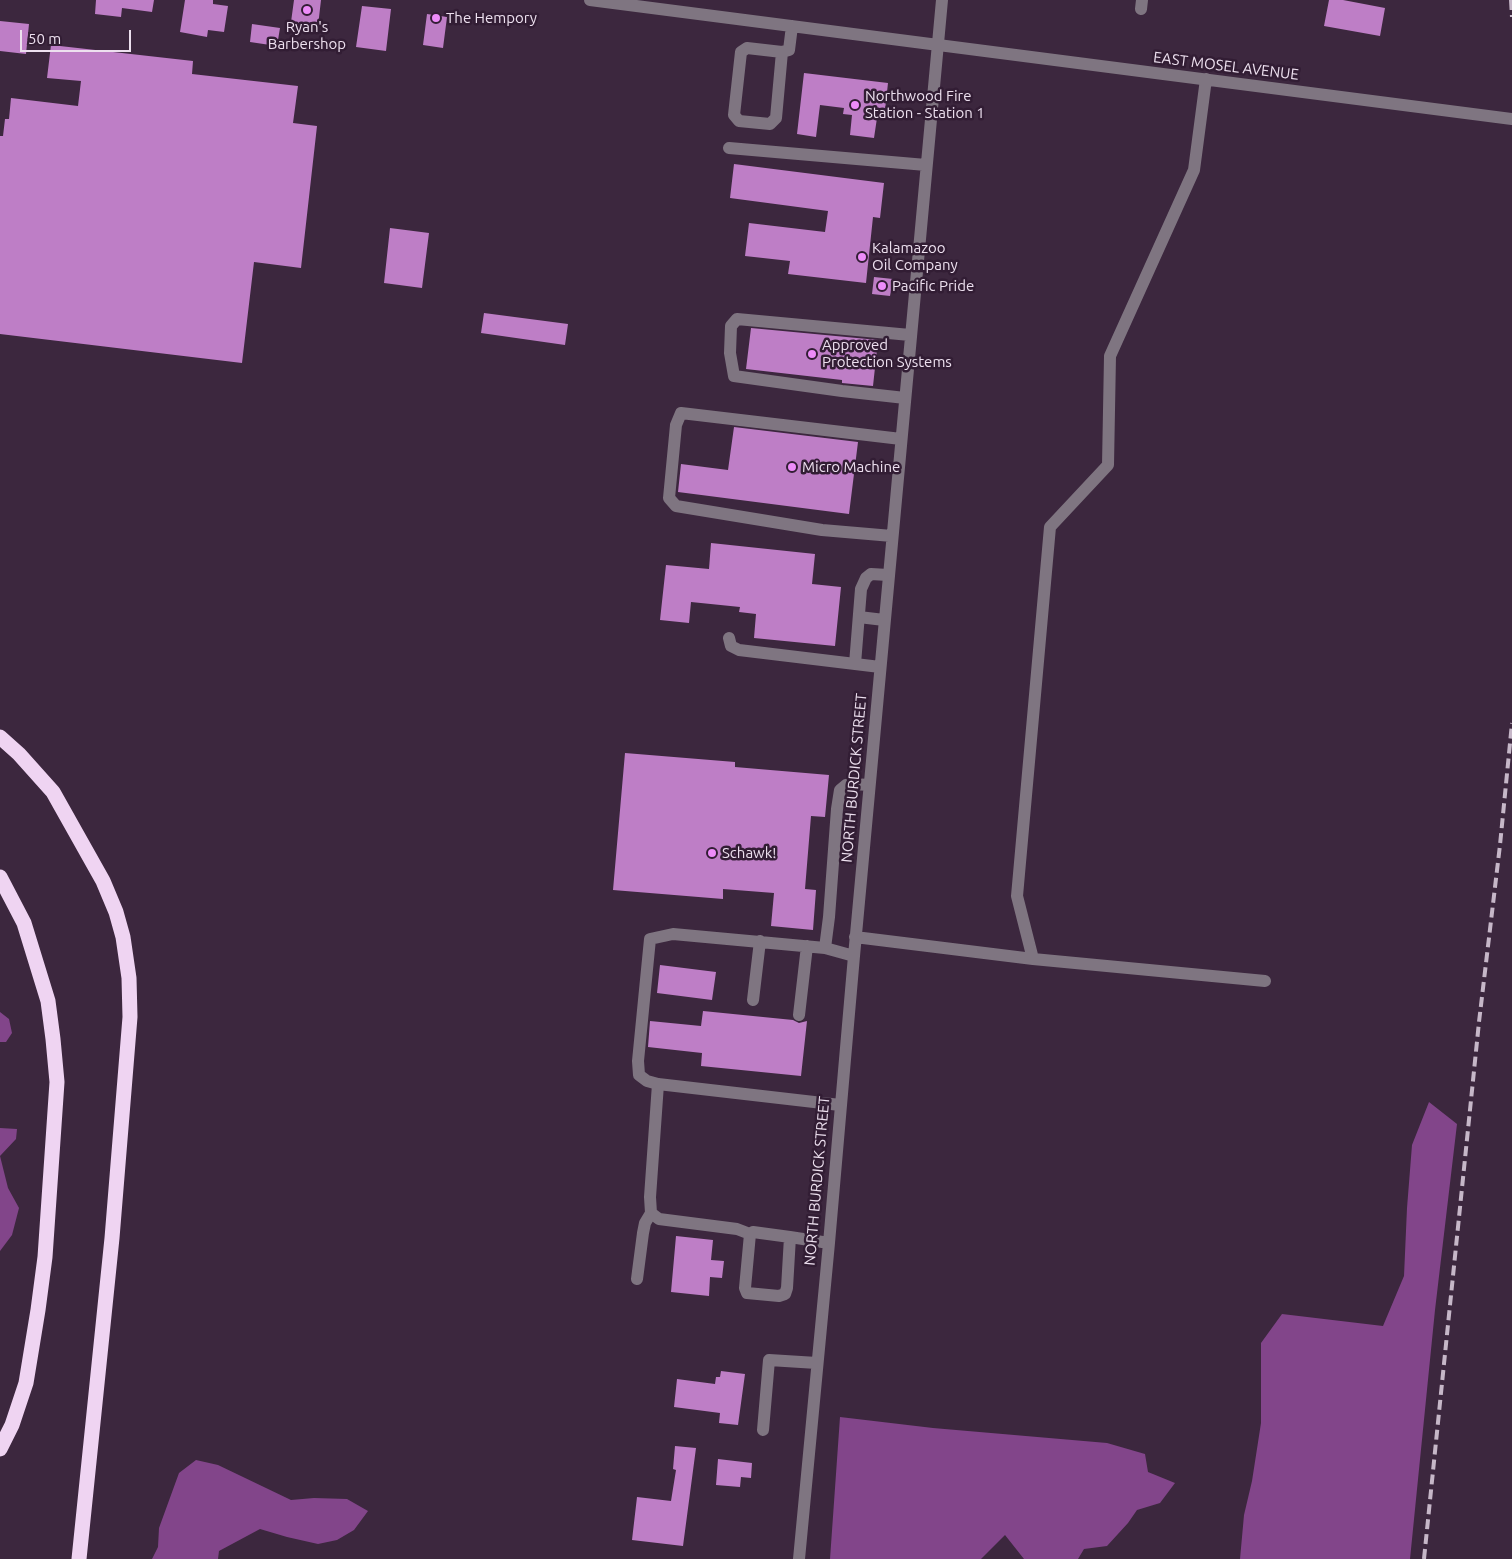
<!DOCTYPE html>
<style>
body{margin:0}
#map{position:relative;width:1512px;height:1559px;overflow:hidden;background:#3c273e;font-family:Ubuntu,sans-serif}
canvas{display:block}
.scale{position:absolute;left:20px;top:30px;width:111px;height:22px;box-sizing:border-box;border:2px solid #ede0ef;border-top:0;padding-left:6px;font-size:15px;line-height:18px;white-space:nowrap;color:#ede0ef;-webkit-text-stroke:4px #321d34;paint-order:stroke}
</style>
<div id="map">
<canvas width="1512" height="1559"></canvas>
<div class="scale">50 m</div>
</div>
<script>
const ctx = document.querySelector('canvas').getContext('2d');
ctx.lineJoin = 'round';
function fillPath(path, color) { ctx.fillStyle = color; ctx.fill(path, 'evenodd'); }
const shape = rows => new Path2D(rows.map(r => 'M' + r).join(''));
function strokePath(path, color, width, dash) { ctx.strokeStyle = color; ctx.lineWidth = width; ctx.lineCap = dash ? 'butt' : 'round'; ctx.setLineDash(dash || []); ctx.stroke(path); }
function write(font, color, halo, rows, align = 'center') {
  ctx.font = font + ' Ubuntu,sans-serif'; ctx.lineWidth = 5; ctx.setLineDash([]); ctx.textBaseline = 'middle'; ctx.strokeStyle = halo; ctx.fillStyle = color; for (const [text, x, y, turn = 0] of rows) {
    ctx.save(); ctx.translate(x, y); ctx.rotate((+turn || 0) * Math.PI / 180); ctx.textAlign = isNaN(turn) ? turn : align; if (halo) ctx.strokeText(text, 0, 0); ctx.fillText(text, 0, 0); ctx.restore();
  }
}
fillPath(shape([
 [0,1012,9,1019,12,1033,6,1042,0,1042],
 [1429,1102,1457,1124,1435,1310,1410,1559,1240,1559,1244,1515,1252,1481,1261,1423,1261,1343,1282,1314,1383,1326,1404,1276,1407,1208,1412,1145],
 [0,1128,17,1129,16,1139,0,1156,8,1188,19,1208,12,1235,0,1251],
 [840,1417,933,1428,1107,1443,1145,1454,1148,1472,1175,1483,1160,1503,1137,1510,1128,1523,1107,1546,1084,1549,1078,1559,1024,1559,1005,1535,981,1559,830,1559],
 [196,1460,218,1465,291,1500,314,1498,347,1499,368,1511,354,1530,337,1540,318,1544,287,1537,260,1529,219,1551,218,1559,152,1559,158,1547,159,1528,179,1473]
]), '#82458a');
fillPath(shape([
 [96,0,154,0,152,12,122,8,121,17,95,14],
 [185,0,213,0,213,4,228,6,224,32,208,30,207,37,180,32],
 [294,0,321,0,318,26,291,22],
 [1329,0,1343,0,1385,8,1380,36,1324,26],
 [362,6,391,9,386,51,356,47],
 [427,14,447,17,443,48,423,45],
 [0,21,29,24,26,54,0,51],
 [252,24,280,28,277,46,250,42],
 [51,45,193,61,192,74,298,86,293,123,317,126,301,268,254,262,242,363,0,334,0,136,3,136,5,119,9,119,11,98,78,106,81,81,47,78],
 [804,73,888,83,884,119,877,118,874,138,850,135,852,115,843,114,844,108,820,105,816,137,797,134],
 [734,164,884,183,880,218,873,217,866,283,788,274,790,261,745,256,749,223,825,232,828,211,730,198],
 [390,228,429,233,422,288,384,283],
 [874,277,893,279,890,296,872,294],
 [484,313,568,324,565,345,481,333],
 [751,328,878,340,873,386,842,383,842,380,746,369],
 [734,427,858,442,849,514,678,492,681,464,728,470],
 [711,543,815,554,812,584,841,587,835,646,754,638,756,614,739,612,740,607,691,602,689,623,660,620,666,565,709,569],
 [625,753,735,762,735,767,829,775,825,817,811,816,805,889,816,890,813,930,771,926,774,893,723,889,723,899,613,890],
 [660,965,716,972,712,1000,657,993],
 [703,1011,793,1020,799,1023,807,1021,801,1076,701,1066,702,1053,648,1047,650,1021,701,1026],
 [676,1236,713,1240,711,1260,724,1261,722,1278,710,1277,709,1296,671,1292],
 [721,1371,745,1374,738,1425,719,1423,720,1413,674,1407,677,1379,715,1384,716,1377,720,1377],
 [675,1446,696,1448,683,1546,632,1540,637,1497,671,1501,676,1470,673,1469],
 [718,1459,752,1463,751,1478,741,1477,740,1487,716,1485]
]), '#be7ec6');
strokePath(shape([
 [590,0,1512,119],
 [1141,9,1142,0],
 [782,52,776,118,770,124,739,121,734,115,741,52,747,48,782,52,789,50,792,26],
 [729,148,926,165],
 [905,398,842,391,734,376,730,353,731,326,737,319,910,335],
 [892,536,822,530,676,506,669,498,676,425,681,413,901,439],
 [859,617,884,620],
 [729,638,731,646,739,650,880,667],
 [855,664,861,589,866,578,871,574,888,575],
 [855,937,1033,959,1265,981],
 [825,948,829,917,837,809,840,790,846,785,853,784,869,785],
 [1033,959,1017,896,1050,527,1108,465,1110,356,1194,170,1206,79],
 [753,1000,760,941],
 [799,1015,807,946],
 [658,1084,650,1197,651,1213,659,1219,737,1229,750,1234],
 [840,1105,658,1084,647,1081,639,1075,638,1061,650,939,673,934,825,948,854,956],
 [790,1237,787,1288,785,1294,779,1296,747,1293,745,1288,750,1234,753,1232,790,1237,829,1243],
 [637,1279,643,1233,645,1223,651,1213],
 [763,1430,769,1360,817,1363],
 [799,1559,829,1243,854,956,942,0]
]), '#7f7581', 12);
strokePath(shape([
 [0,737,19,754,53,792,103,881,116,912,123,937,129,978,130,1017,112,1238,79,1559],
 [0,877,24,923,48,1001,53,1039,57,1082,45,1257,38,1310,26,1383,12,1425,0,1449]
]), '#efd4f2', 15);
strokePath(shape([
 [1511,0,1512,17],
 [1424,1559,1479,1022,1500,845,1512,723]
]), '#c6b7c8', 4, [10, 5]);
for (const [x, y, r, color] of [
 [307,10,5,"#ed8cf9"],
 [436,18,5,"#ed8cf9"],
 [855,105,5,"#ed8cf9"],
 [862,257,5,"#ed8cf9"],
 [882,286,5,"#ed8cf9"],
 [812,354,5,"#ed8cf9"],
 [792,467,5,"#ed8cf9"],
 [712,853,5,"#ed8cf9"]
]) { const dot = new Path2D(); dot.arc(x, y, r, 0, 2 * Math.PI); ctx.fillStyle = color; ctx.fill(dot); strokePath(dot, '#321d34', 2); }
write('15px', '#ede0ef', '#321d34', [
 ["The Hempory",446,18],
 ["Ryan's",307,27,"center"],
 ["Barbershop",307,44,"center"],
 ["Northwood Fire",865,96],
 ["Station - Station 1",865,113],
 ["Kalamazoo",872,248],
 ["Oil Company",872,265],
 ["Pacific Pride",892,286],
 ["Approved",822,345],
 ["Protection Systems",822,362],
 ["Micro Machine",802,467],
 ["Schawk!",722,853]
], 'left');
write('15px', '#ede0ef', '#321d34', [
 ["EAST MOSEL AVENUE",1226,66,7],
 ["NORTH BURDICK STREET",854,778,-85],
 ["NORTH BURDICK STREET",817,1181,-85]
]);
</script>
